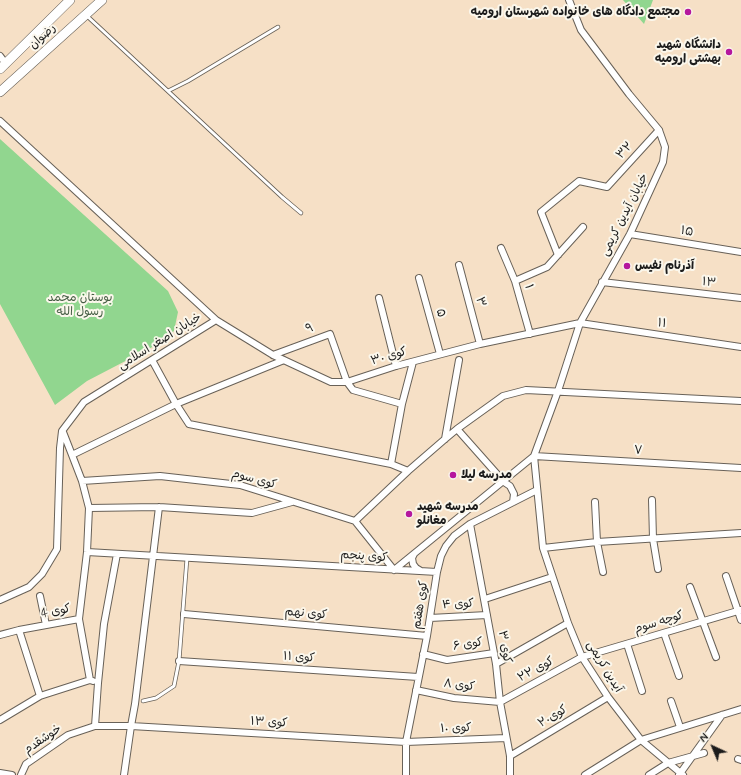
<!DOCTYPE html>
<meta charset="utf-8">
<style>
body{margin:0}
#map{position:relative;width:741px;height:775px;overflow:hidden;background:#f6e0c6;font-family:Mynerve,sans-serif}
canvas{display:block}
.north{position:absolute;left:693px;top:727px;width:40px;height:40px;-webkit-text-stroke:3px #fbf7ec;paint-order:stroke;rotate:316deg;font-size:11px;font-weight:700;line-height:16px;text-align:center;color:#1c1c1c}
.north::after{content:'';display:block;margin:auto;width:14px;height:18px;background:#1c1c1c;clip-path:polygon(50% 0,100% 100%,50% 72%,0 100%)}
</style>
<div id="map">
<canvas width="741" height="775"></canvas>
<div class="north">N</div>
</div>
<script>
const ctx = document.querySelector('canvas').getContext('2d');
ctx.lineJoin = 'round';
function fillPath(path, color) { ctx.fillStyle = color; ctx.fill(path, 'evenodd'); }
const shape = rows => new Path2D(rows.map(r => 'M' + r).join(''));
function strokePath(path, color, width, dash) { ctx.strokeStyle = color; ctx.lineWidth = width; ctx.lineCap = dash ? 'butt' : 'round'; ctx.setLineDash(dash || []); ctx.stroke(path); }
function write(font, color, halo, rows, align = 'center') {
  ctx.font = font + ' Mynerve,"Playpen Sans Arabic",sans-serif'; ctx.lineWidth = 4; ctx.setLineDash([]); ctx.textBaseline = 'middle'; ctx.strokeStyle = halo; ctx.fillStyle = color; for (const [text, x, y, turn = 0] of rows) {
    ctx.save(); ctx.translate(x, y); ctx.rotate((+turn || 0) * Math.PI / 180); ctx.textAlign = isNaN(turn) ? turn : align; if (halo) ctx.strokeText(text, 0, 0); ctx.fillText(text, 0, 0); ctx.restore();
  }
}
fillPath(shape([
 [623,0,653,0,644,24],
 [0,139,168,291,178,312,174,331,160,343,87,381,55,405,0,304]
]), '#91d68f');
const service = shape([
 [87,16,282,197,301,213],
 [168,91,188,81,278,27],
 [143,701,156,698,174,686,179,661,187,558]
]);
const minor = shape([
 [569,0,581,30,629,94,659,130,665,147,663,162,630,234,580,323,558,391,534,456,543,548,568,623,582,657,608,697,641,740,683,775],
 [0,56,6,64],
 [0,121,216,320,84,402,62,431,60,448,57,549,42,574,29,587,0,600],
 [630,234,741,252],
 [501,248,515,281,530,334],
 [558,255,541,212,579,181,607,187,659,130],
 [459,265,480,344],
 [419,278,440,354],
 [515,281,547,267,583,227],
 [602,282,741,298],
 [379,298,396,366],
 [216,320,273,355,331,382,347,382,396,366,480,344,580,323,741,347],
 [273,355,330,334,347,382,353,390,402,404],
 [152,360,176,404,189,424,391,464],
 [457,429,504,482,510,486,514,494,513,502],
 [63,432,72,455],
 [445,439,459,360],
 [534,456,741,468],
 [408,471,391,464,402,404,413,362],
 [82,481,160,476,240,485,355,521,394,570],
 [652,500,653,539,658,569],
 [595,502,597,542,603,572],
 [89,508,82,481,72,455,176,404,284,360],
 [355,521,408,471,445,439,457,429,503,396,526,390,741,401],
 [470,524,496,664,500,702,510,756,510,775],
 [543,548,597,542,741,533],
 [87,552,437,572],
 [414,554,412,558,413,564,416,568,421,571],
 [394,570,534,456],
 [726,576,741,620],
 [690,587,716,657],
 [40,596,46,625],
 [485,599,552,577],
 [184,614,427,636],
 [430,618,487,615],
 [79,619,87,552,89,508,159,507,252,513,292,502],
 [19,630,40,696],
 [664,633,679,676],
 [0,635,19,630,79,619,90,680],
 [627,644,642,691],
 [423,654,447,660,494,653],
 [179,661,418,677],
 [496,664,568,623],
 [416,690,454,698,500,702],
 [671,701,680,727],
 [500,702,582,657,741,610],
 [0,720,40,696,90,680,93,681],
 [95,726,98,683,104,624,117,554],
 [510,756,608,697],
 [738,759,741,760],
 [0,773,12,775],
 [21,775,26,764,68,735,95,726,131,726,406,742,506,738],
 [124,775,131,726,135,704,159,507],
 [406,775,406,742,427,636,437,572,441,556,446,546,454,536,470,524,537,490],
 [585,775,641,740,741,709],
 [649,775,668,763,704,753],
 [679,775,722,715]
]);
const secondary = shape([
 [0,69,70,0],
 [0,92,102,0]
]);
strokePath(service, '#686158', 4.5);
strokePath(minor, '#686158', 8);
strokePath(secondary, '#686158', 10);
strokePath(service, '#fff', 3);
strokePath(minor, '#fff', 6);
strokePath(secondary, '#fff', 9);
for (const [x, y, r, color] of [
 [688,12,4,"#b5179e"],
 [729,52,4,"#b5179e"],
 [627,266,4,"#b5179e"],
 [453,475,4,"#b5179e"],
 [409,514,4,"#b5179e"]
]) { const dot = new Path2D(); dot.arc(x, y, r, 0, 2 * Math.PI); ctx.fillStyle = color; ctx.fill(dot); strokePath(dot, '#fbf7ec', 1.5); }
write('bold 12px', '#1c1c1c', '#fbf7ec', [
 ["مجتمع دادگاه های خانواده شهرستان ارومیه",680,12,"right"],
 ["دانشگاه شهید",721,45,"right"],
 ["بهشتی ارومیه",721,59,"right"],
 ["آذرنام نفیس",635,266],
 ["مدرسه لیلا",461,475],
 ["مدرسه شهید",417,507],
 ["مغانلو",417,521]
], 'left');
write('12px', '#1c1c1c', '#fbf7ec', [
 ["رضوان",43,37,-42],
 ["۳۲",625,151,-47],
 ["خیابان آیدین کریمی",625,215,-63],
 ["۱۵",687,232,10],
 ["۱۳",709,283,7],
 ["۱",528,287,74],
 ["۳",480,302,75],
 ["۵",440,313,75],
 ["۱۱",662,324,8],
 ["۹",310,329,-20],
 ["خیابان اصغر اسلامی",160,342,-32],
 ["کوی ۳۰",389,357,-16],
 ["۷",638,451,3],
 ["کوی سوم",254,480,15],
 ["کوی پنجم",364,557,4],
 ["کوی هفتم",421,605,-81],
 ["کوی ۴",458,605,-3],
 ["کوی 4",56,612,-11],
 ["کوی نهم",306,614,5],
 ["کوچه سوم",659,623,-17],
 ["کوی ۶",468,645,-9],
 ["کوی ۳",504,647,80],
 ["کوی ۱۱",299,658,4],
 ["آیدین کریمی",604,667,59],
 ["کوی ۲۲",536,670,-28],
 ["کوی ۸",459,686,7],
 ["کوی۲۰",553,717,-31],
 ["کوی ۱۳",269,723,3],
 ["کوی ۱۰",456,729,-2],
 ["خوشقدم",43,740,-34]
]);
write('12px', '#455d44', '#fbf7ec', [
 ["بوستان محمد",80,298],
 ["رسول الله",80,312]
]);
</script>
